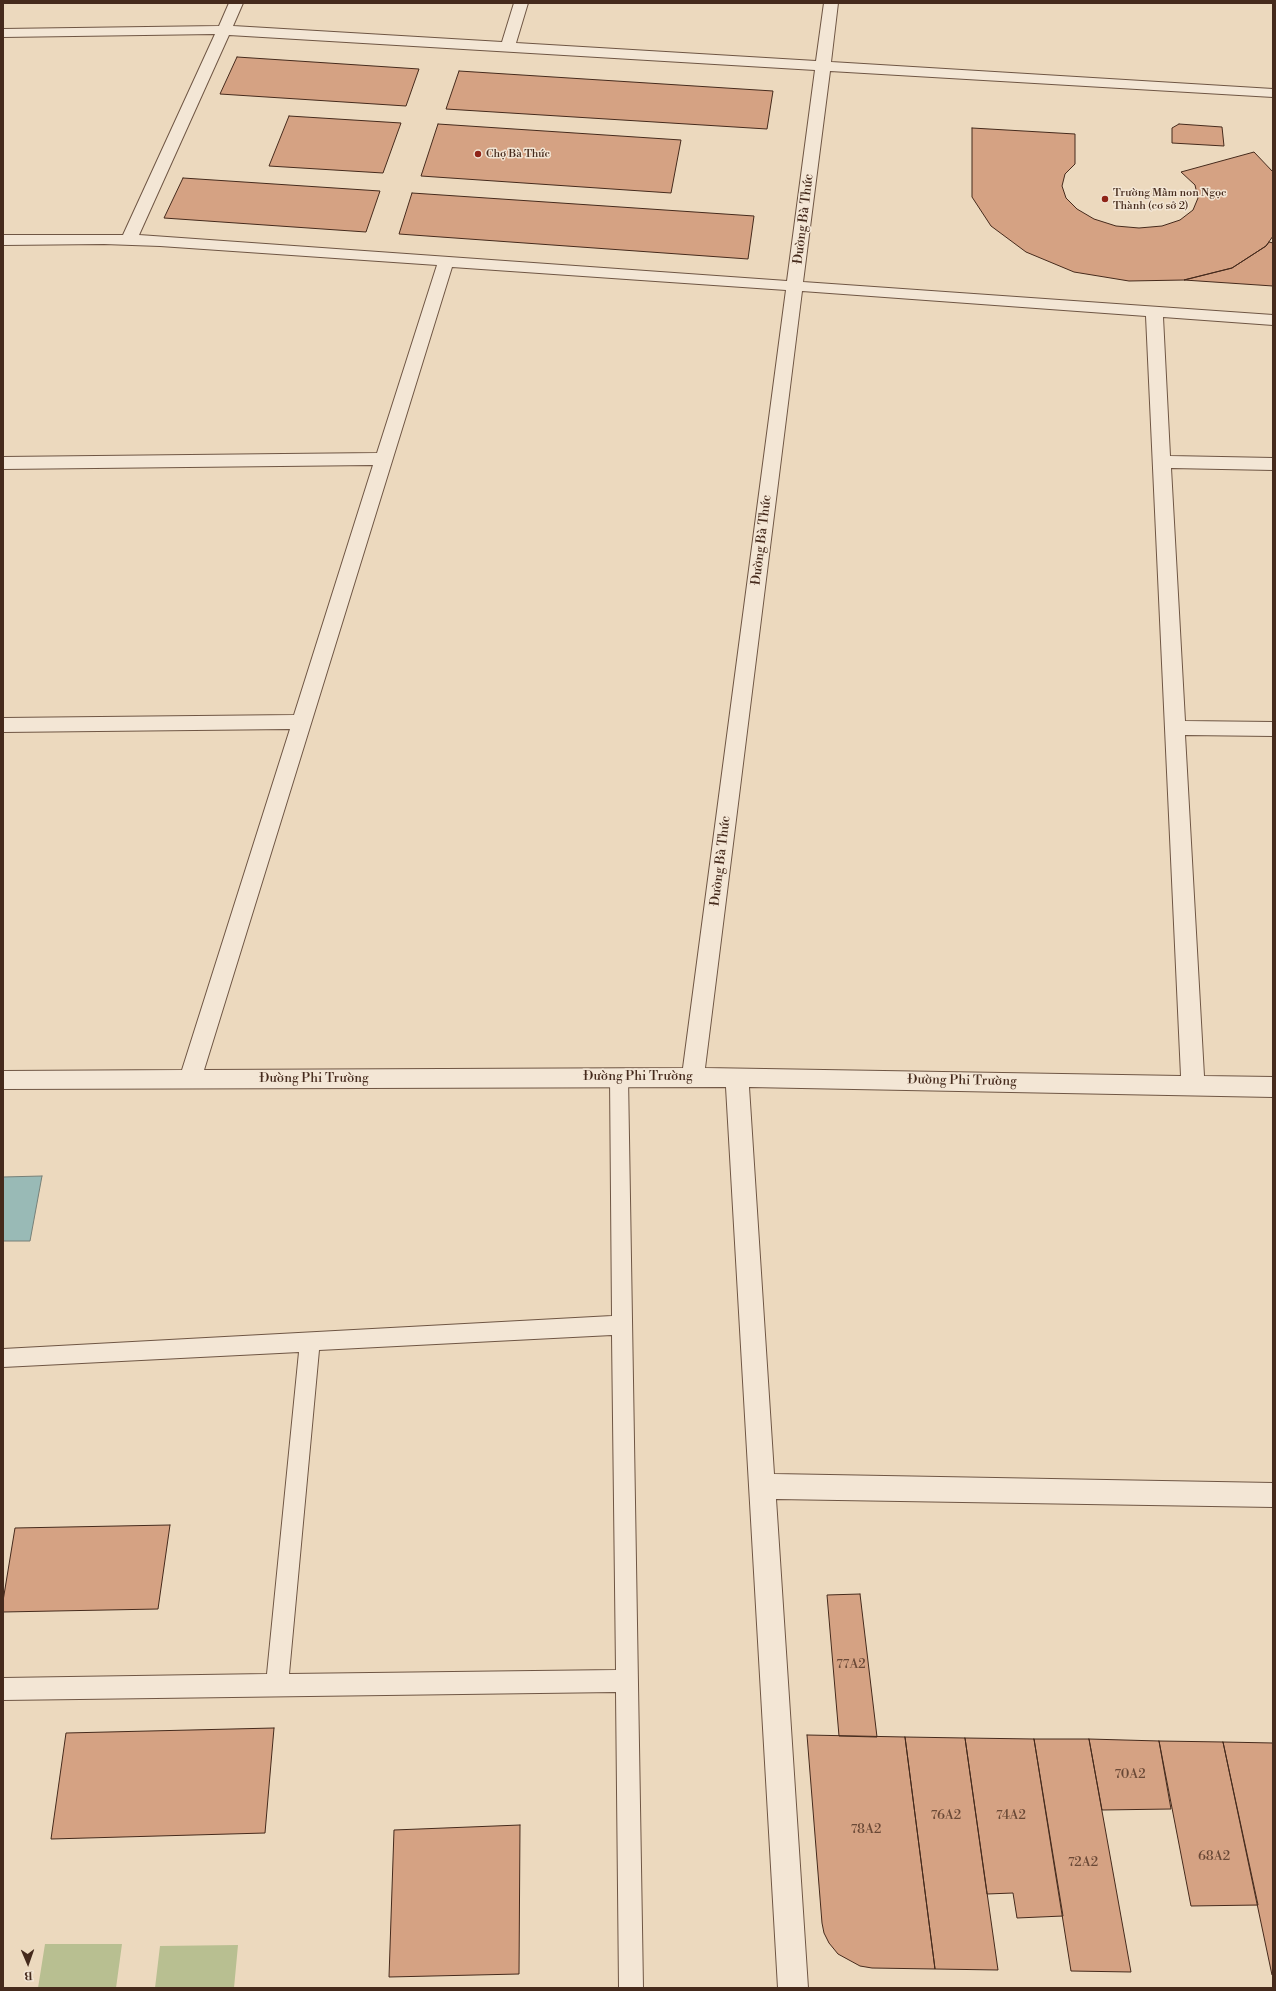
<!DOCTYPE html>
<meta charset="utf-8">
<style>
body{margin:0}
#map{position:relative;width:1276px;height:1991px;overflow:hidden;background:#ecd9be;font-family:"Libre Bodoni",serif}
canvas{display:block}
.frame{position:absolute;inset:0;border:4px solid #452a1c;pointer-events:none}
.north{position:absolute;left:8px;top:1943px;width:40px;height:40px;-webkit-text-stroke:3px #f3e6d5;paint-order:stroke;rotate:178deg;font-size:11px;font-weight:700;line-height:16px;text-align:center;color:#452a1c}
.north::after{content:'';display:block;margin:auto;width:14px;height:18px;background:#452a1c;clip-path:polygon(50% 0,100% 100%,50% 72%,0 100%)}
</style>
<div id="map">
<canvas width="1276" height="1991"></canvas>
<div class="frame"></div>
<div class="north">B</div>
</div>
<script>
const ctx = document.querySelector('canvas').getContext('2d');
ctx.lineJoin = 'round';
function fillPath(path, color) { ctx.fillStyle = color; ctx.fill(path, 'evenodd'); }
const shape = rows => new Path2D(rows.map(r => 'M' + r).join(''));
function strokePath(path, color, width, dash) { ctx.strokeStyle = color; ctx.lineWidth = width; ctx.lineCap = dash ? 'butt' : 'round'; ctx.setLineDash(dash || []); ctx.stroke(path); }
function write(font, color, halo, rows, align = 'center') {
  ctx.font = font + ' "Libre Bodoni",serif'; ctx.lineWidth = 3; ctx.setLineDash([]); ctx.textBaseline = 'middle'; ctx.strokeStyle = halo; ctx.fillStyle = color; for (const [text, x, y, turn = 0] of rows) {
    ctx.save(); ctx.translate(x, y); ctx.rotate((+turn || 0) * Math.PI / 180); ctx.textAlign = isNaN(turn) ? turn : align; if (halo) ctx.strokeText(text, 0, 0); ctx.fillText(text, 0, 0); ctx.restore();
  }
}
fillPath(shape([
 [45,1944,122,1944,116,1988,38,1988],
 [238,1945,234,1988,155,1988,160,1946]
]), '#b8bf91');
const water = shape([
 [42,1176,30,1241,3,1241,3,1177,42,1176]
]);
fillPath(water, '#99bab6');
strokePath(water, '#778078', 1);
const building = shape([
 [237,57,419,69,406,106,220,94,237,57],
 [459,71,773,91,767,129,446,109,459,71],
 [289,116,401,123,383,173,269,166,289,116],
 [438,124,681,140,671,193,421,176,438,124],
 [1179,124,1222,127,1224,146,1172,143,1172,128,1179,124],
 [972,128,1075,134,1075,164,1065,174,1062,186,1066,198,1077,209,1094,219,1116,226,1139,228,1162,226,1180,220,1193,210,1198,198,1195,185,1181,172,1254,152,1273,172,1273,236,1266,246,1232,268,1184,280,1129,281,1074,272,1026,252,991,226,972,197,972,128],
 [183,178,380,191,366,232,164,218,183,178],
 [412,193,754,216,748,259,399,234,412,193],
 [1269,242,1273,243,1273,286,1184,280,1232,268,1266,246,1269,242],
 [170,1525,158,1609,3,1612,3,1601,15,1528,170,1525],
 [860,1594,877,1737,839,1736,827,1595,860,1594],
 [274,1728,265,1833,51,1839,66,1733,274,1728],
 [807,1735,905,1737,935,1969,872,1968,860,1966,838,1954,829,1943,824,1933,822,1923,807,1735],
 [905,1737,965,1738,998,1970,935,1969,905,1737],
 [965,1738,1034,1739,1063,1916,1017,1918,1013,1893,987,1894,965,1738],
 [1034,1739,1089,1739,1131,1972,1071,1971,1034,1739],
 [1089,1739,1159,1741,1171,1809,1102,1810,1089,1739],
 [1159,1741,1223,1742,1258,1905,1191,1906,1159,1741],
 [1223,1742,1273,1743,1273,1975,1272,1975,1223,1742],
 [520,1825,519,1974,389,1977,394,1830,520,1825]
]);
fillPath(building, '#d5a283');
strokePath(building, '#452a1c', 1);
const service = shape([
 [619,1069,626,1072,628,1077,643,1988,619,1988,616,1692,3,1700,3,1678,267,1674,299,1352,3,1367,3,1349,612,1316,610,1077,612,1072,619,1069],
 [612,1335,616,1670,289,1674,319,1350,612,1335]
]);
const minor = shape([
 [229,3,243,3,233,26,502,42,514,3,528,3,516,43,816,61,824,3,838,3,831,62,1273,89,1273,97,830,71,803,282,1273,315,1273,325,1163,317,1170,456,1273,458,1273,470,1171,468,1185,721,1273,722,1273,736,1185,735,1204,1076,1273,1077,1273,1097,749,1087,774,1474,1273,1483,1273,1507,776,1499,808,1988,778,1988,726,1087,3,1089,3,1071,182,1070,290,729,3,732,3,718,294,715,373,465,3,469,3,457,377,453,437,265,160,246,104,244,3,245,3,235,123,235,215,34,3,37,3,29,219,26,229,3],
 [229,35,815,70,787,281,139,235,229,35],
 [452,267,786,290,683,1068,204,1070,452,267],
 [802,291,1146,316,1181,1076,705,1068,802,291]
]);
strokePath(service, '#6f5644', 2);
strokePath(minor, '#6f5644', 2);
fillPath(service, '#f3e6d5');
fillPath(minor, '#f3e6d5');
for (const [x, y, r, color] of [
 [478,154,4,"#8f2418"],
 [1105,199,4,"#8f2418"]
]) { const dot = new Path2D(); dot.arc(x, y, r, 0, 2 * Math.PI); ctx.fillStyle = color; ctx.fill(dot); strokePath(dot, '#f3e6d5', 1.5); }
write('11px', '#452a1c', '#f3e6d5', [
 ["Chợ Bà Thức",486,154],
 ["Trường Mầm non Ngọc",1113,193],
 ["Thành (cơ sở 2)",1113,206]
], 'left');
write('13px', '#452a1c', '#f3e6d5', [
 ["Đường Bà Thức",804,219,-83],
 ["Đường Bà Thức",762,540,-83],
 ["Đường Bà Thức",721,861,-83],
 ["Đường Phi Trường",638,1077],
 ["Đường Phi Trường",314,1079],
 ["Đường Phi Trường",962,1081,1]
]);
write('13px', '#694836', null, [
 ["77A2",851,1665],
 ["70A2",1130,1775],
 ["76A2",946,1816],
 ["74A2",1011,1816],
 ["78A2",866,1830],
 ["68A2",1214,1857],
 ["72A2",1083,1863]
]);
</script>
